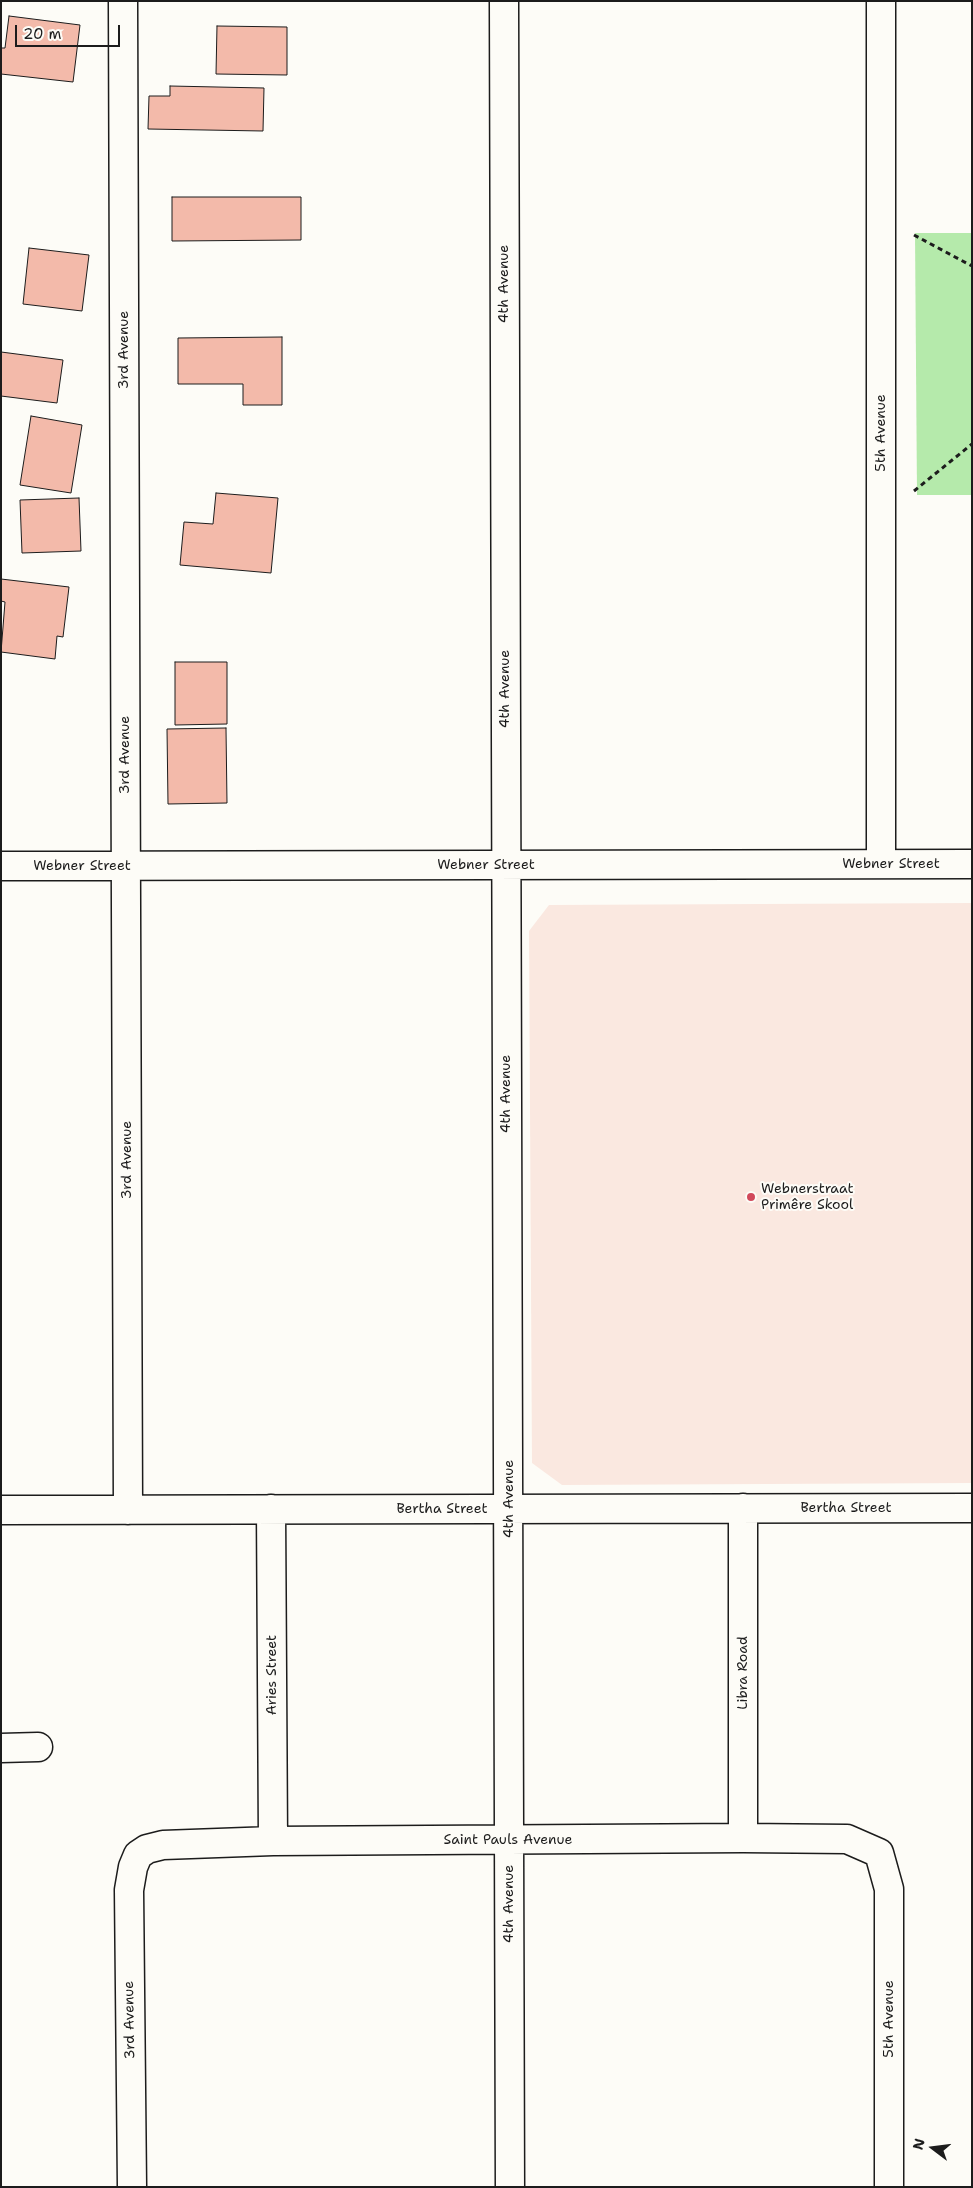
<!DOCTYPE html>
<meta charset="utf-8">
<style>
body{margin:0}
#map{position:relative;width:973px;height:2188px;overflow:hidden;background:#fdfcf7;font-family:"Shantell Sans",sans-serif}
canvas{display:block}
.frame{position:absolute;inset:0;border:2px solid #1c1c1c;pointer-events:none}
.north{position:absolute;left:908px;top:2123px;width:50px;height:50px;-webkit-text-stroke:4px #fdfcf7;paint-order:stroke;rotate:285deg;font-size:14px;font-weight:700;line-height:20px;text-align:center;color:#1c1c1c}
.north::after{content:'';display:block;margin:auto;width:18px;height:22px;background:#1c1c1c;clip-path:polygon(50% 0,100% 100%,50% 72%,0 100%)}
.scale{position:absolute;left:15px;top:25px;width:105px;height:22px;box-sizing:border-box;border:2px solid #1c1c1c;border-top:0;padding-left:6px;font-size:15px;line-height:18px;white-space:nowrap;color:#1c1c1c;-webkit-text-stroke:4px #fdfcf7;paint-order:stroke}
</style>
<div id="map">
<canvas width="973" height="2188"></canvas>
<div class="frame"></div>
<div class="north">N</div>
<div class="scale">20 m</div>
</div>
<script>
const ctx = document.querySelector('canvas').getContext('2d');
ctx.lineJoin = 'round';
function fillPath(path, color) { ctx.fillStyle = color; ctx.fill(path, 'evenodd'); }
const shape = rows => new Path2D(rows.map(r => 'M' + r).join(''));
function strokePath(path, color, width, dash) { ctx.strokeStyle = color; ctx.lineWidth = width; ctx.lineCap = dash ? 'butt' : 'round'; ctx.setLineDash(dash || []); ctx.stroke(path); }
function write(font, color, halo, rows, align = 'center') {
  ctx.font = font + ' "Shantell Sans",sans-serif'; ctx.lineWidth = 4; ctx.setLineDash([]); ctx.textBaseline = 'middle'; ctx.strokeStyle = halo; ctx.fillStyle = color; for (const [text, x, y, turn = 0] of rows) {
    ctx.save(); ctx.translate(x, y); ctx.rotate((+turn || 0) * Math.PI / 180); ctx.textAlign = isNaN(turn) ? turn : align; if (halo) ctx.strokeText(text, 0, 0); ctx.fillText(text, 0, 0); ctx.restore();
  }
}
fillPath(shape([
 [972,903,972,1483,562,1485,532,1463,529,931,549,905]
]), '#fae8e0');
fillPath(shape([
 [915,233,972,233,972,495,917,495]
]), '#b5eaab');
const building = shape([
 [9,16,80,25,73,82,1,74,1,48,5,48,9,16],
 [217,26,287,27,287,75,216,74,217,26],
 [170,86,264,88,263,131,148,129,149,96,170,96,170,86],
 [172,197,301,197,301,240,172,241,172,197],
 [29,248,89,255,82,311,23,304,29,248],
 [282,337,282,405,243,405,243,384,178,384,178,338,282,337],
 [1,352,63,360,57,403,1,396,1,352],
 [31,416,82,425,71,493,20,485,31,416],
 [216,493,278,498,271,573,180,565,184,522,213,524,216,493],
 [79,498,81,551,22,553,20,500,79,498],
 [1,579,69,587,63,637,57,636,55,659,1,652,5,602,1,601,1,579],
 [175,662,227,662,227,724,175,725,175,662],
 [226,728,227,803,168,804,167,729,226,728]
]);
fillPath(building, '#f3baaa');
strokePath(building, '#1c1c1c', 1);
const minor = shape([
 [123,1,128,1510],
 [504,1,510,2187],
 [881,864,881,1],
 [1,866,972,864],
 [743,1508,743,1838],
 [271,1509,273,1841],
 [1,1510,972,1508],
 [1,1748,38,1747],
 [132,2187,129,1890,133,1867,138,1855,147,1849,163,1845,273,1841,743,1838,847,1839,879,1853,889,1889,889,2187]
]);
strokePath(minor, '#1c1c1c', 31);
strokePath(shape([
 [914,235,972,266],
 [914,491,972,444]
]), '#1c1c1c', 3, [5, 4]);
strokePath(minor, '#fdfcf7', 28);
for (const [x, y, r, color] of [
 [751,1197,5,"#d1495b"]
]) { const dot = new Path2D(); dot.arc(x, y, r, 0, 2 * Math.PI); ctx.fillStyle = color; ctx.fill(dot); strokePath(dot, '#fdfcf7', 2); }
write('14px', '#1c1c1c', '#fdfcf7', [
 ["4th Avenue",504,284,-90],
 ["3rd Avenue",124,350,-90],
 ["5th Avenue",881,433,-90],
 ["4th Avenue",505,689,-90],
 ["3rd Avenue",125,755,-90],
 ["Webner Street",891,864],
 ["Webner Street",486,865],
 ["Webner Street",82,866],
 ["4th Avenue",506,1094,-90],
 ["3rd Avenue",127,1160,-90],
 ["4th Avenue",509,1499,-90],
 ["Bertha Street",846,1508],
 ["Bertha Street",442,1509],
 ["Libra Road",743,1673,-90],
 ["Aries Street",272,1675,-90],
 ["Saint Pauls Avenue",508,1840],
 ["4th Avenue",509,1904,-90],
 ["5th Avenue",889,2019,-90],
 ["3rd Avenue",130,2020,-91]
]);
write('14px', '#1c1c1c', '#fdfcf7', [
 ["Webnerstraat",761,1189],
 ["Primêre Skool",761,1205]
], 'left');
</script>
